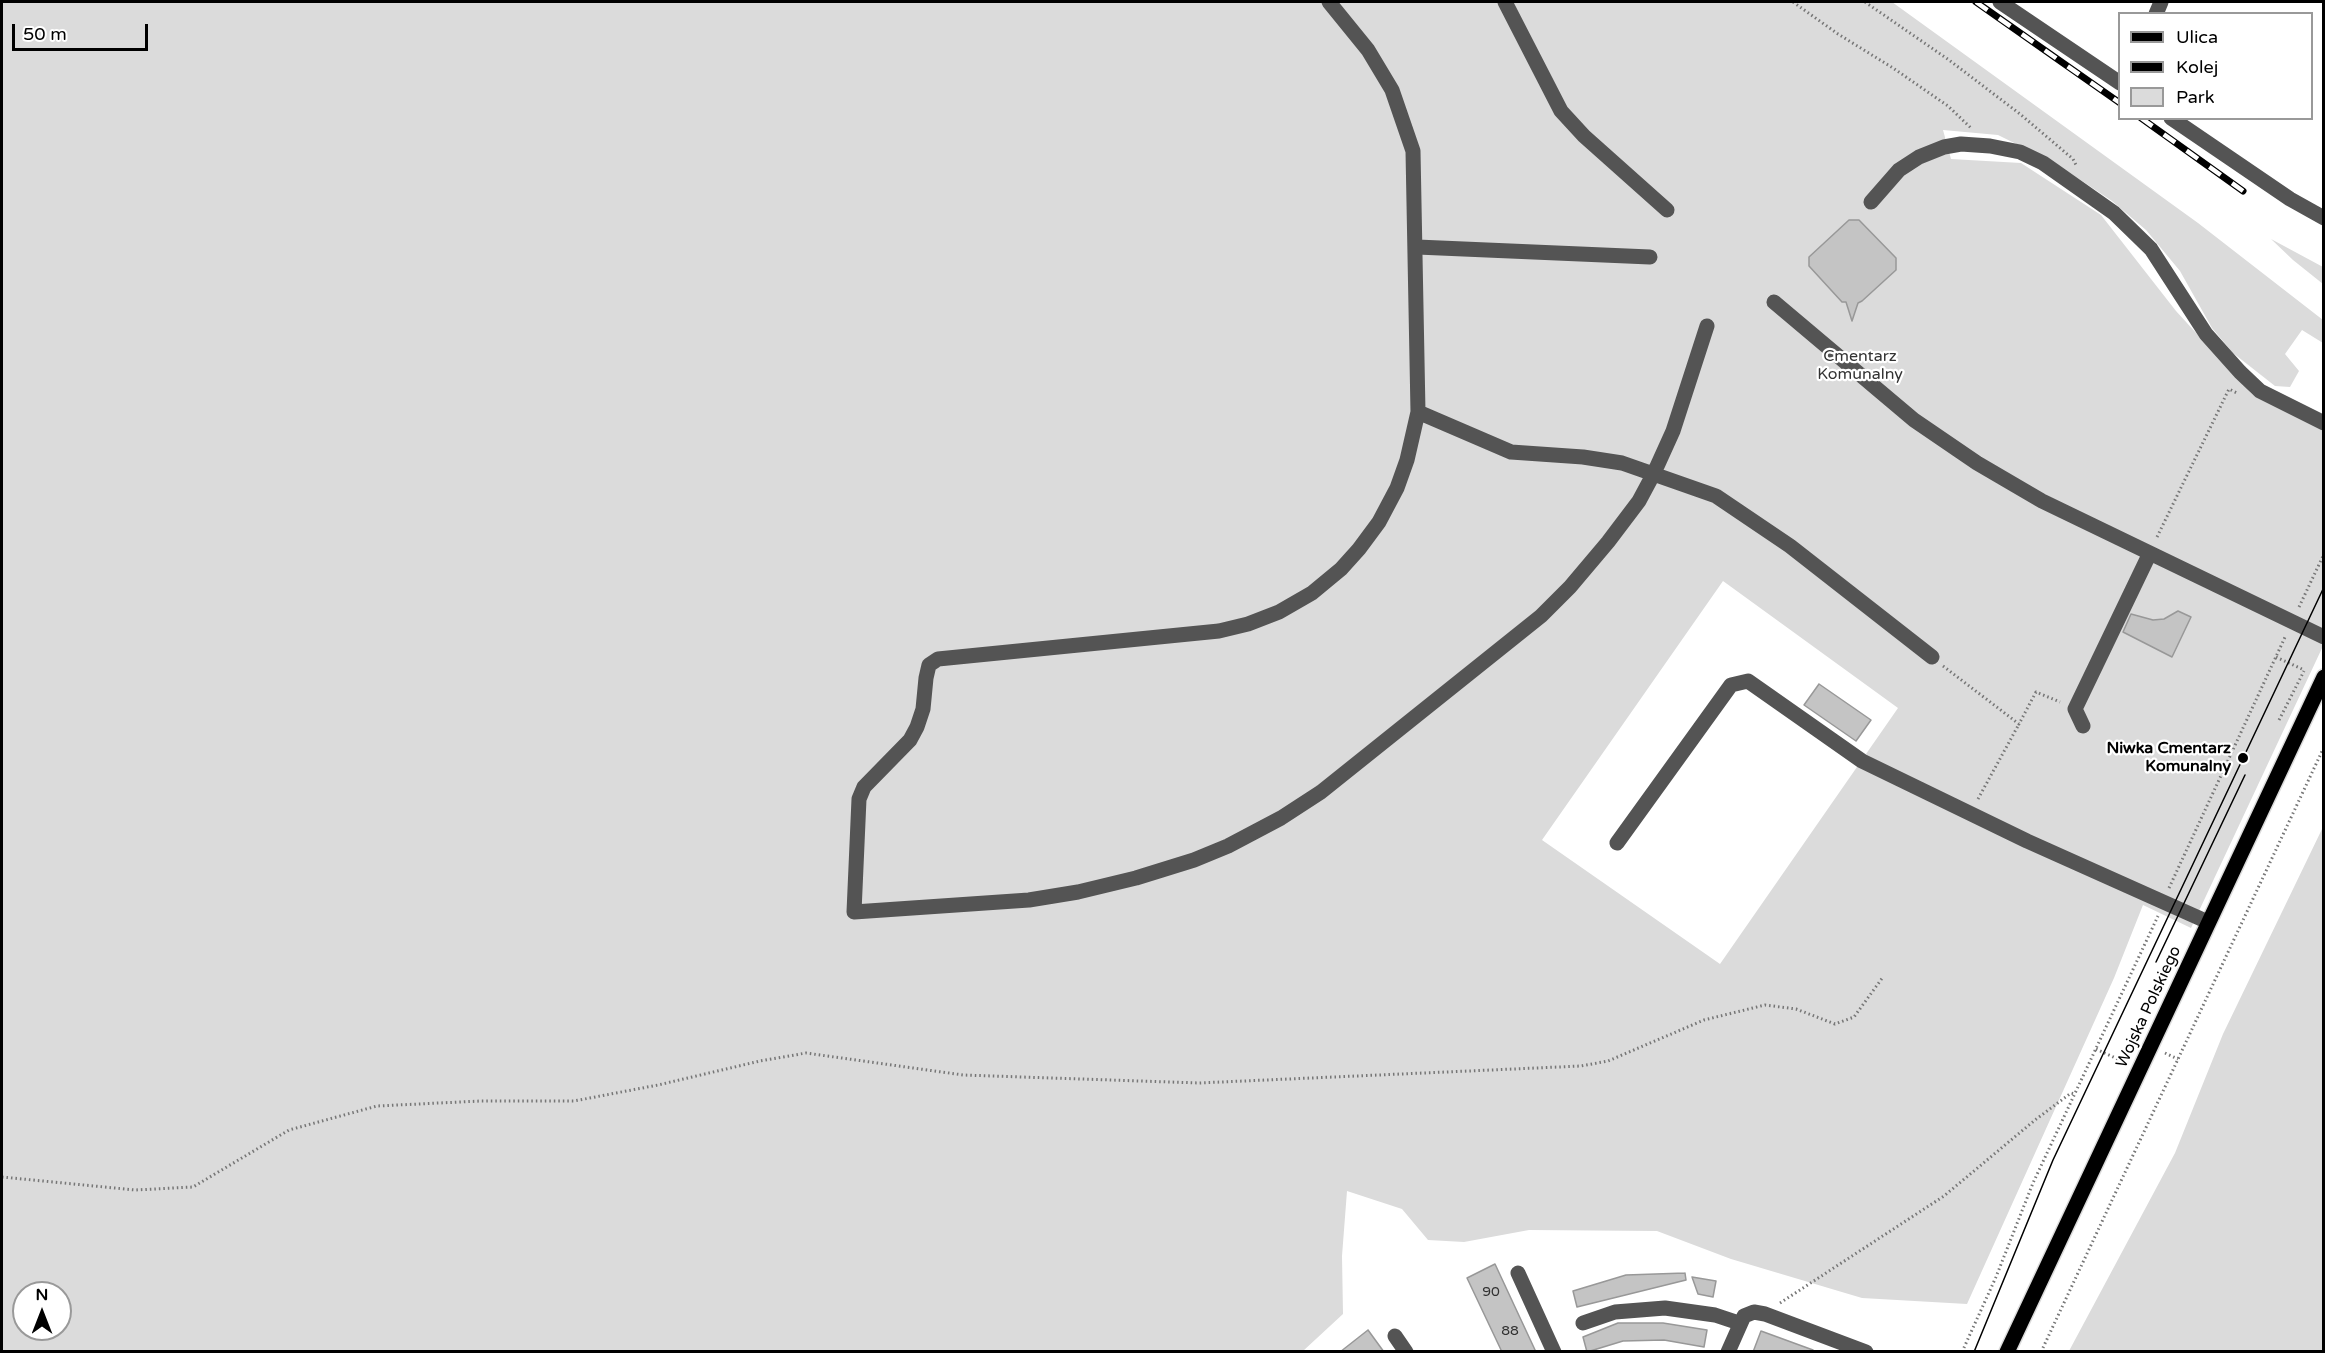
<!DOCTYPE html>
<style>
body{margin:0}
#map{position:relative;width:2325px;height:1353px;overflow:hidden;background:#fff;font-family:"Varela Round",sans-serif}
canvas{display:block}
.frame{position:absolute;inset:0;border:3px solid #000;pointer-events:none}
.legend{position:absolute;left:2118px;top:12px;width:195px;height:108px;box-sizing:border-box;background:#fff;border:2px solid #999;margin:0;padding:8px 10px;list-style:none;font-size:18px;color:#000}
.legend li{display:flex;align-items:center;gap:12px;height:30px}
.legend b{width:30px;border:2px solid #999}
.north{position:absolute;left:12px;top:1281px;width:60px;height:60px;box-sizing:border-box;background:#fff;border:2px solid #999;border-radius:50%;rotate:0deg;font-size:16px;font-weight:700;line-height:24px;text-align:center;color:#000}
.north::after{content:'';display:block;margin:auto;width:21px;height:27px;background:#000;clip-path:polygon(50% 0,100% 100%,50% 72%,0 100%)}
.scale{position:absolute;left:12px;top:24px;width:136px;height:27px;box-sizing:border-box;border:3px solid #000;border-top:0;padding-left:8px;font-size:18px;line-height:21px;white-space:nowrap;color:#000;-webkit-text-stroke:4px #fff;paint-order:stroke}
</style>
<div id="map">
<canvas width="2325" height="1353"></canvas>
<div class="frame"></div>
<ul class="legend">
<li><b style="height:8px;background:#000"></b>Ulica</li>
<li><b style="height:8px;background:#000"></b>Kolej</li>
<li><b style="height:16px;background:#dbdbdb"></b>Park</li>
</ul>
<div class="north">N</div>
<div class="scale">50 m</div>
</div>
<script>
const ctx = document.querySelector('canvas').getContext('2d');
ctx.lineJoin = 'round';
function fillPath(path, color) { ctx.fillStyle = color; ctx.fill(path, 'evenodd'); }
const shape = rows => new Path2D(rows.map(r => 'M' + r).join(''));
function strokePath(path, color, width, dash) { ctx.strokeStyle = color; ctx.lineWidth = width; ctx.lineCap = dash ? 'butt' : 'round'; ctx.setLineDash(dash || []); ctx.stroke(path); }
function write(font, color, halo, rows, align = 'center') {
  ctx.font = font + ' "Varela Round",sans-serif'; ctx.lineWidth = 4.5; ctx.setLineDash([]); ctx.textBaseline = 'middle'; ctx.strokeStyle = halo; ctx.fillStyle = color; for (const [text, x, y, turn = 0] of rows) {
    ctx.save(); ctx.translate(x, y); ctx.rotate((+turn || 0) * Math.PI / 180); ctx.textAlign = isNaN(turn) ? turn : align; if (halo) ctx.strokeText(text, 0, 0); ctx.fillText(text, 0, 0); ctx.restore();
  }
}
fillPath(shape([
 [2,2,1892,2,2198,223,2323,320,2323,343,2302,330,2285,354,2299,371,2290,387,2275,386,2233,353,2212,328,2180,271,2146,230,2112,201,2055,163,1998,135,1943,130,1951,159,2021,163,2101,215,2176,311,2252,394,2324,430,2323,646,2191,928,2143,905,2114,978,1967,1304,1862,1298,1731,1259,1657,1231,1529,1230,1464,1242,1428,1240,1402,1209,1347,1191,1342,1256,1343,1314,1303,1351,2,1351],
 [1723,581,1898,708,1720,964,1542,840],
 [24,1293,60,1293,60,1329,24,1329],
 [2271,239,2323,267,2323,284,2293,260],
 [2323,827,2323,1351,2069,1351,2175,1153,2223,1034]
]), '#dbdbdb');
const building = shape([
 [1849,220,1859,220,1896,258,1896,270,1862,301,1858,303,1852,321,1846,302,1842,302,1809,266,1809,257,1849,220],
 [2178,611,2191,617,2172,657,2123,632,2131,614,2153,620,2164,619,2178,611],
 [1819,684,1871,720,1856,741,1804,705,1819,684],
 [1495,1264,1515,1307,1536,1352,1502,1352,1467,1278,1495,1264],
 [1685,1273,1686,1280,1577,1307,1573,1291,1626,1275,1685,1273],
 [1692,1277,1716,1281,1713,1297,1698,1294,1692,1277],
 [1618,1323,1663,1323,1707,1330,1704,1347,1664,1340,1623,1341,1587,1352,1583,1337,1618,1323],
 [1368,1330,1384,1352,1340,1352,1368,1330],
 [1761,1331,1813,1350,1812,1352,1753,1352,1761,1331]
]);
fillPath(building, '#c4c4c4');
strokePath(building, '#989898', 1.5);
const major = shape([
 [2007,1352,2324,677]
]);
strokePath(major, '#dbdbdb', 18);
strokePath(shape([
 [1793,2,1838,34,1893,68,1948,106,1971,128],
 [1865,2,1949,60,2020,114,2073,159,2076,165],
 [2157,537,2229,389,2237,393],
 [2299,607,2324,554],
 [2276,657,2304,670],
 [1943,666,2019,724,2036,692,2060,702],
 [2279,720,2304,671],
 [1978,799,2019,724],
 [2169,888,2286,635],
 [2096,1049,2124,1062],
 [2165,1053,2178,1059],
 [2,1177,135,1190,193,1187,289,1130,377,1106,481,1101,574,1101,658,1085,760,1061,806,1053,963,1075,1199,1083,1581,1066,1608,1061,1704,1020,1765,1005,1796,1009,1835,1024,1854,1017,1883,977],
 [1780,1303,1944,1196,2035,1120,2071,1093,2075,1094],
 [1962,1352,1996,1277,2033,1183,2158,916],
 [2041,1352,2324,747]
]), '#767676', 3, [1.5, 3]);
strokePath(shape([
 [1329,2,1368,50,1392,90,1413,151,1418,412,1407,460,1397,488,1379,522,1359,549,1341,569,1312,593,1279,612,1248,624,1219,631,938,659,929,665,926,678,923,709,917,727,910,740,864,787,859,799,854,912,1029,900,1078,892,1136,878,1194,860,1228,846,1281,818,1321,792,1541,616,1570,587,1608,542,1639,501,1654,473,1673,431,1707,326],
 [1505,2,1561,111,1584,136,1667,210],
 [2000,2,2120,83],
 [2156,14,2161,2],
 [2171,118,2290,199,2324,218],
 [1871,202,1899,170,1919,157,1944,147,1961,144,1990,146,2020,152,2043,163,2114,213,2151,249,2206,334,2240,372,2260,391,2324,423],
 [1417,247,1650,257],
 [1774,302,1914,420,1977,463,2042,501,2324,637],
 [1418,412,1511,452,1583,457,1622,463,1716,496,1790,546,1932,657],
 [2083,726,2075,709,2149,555],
 [1617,843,1731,685,1748,681,1862,761,2027,841,2208,922],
 [1518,1273,1554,1352],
 [1583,1323,1615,1312,1665,1308,1715,1315,1739,1323],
 [1395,1336,1406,1352],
 [1728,1352,1744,1316,1754,1312,1765,1314,1866,1352]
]), '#545454', 15);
strokePath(major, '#000', 15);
strokePath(shape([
 [2156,962,2245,775],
 [1974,1352,2053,1160,2324,587]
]), '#000', 1.5);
const rail = shape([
 [1976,2,2120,103],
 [2141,118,2243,191]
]);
strokePath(rail, '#000', 7);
strokePath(rail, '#fff', 4.5, [14]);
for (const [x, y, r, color] of [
 [2243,758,6,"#000"]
]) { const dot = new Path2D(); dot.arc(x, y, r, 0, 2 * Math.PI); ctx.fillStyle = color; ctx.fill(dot); strokePath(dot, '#fff', 2); }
write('14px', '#313131', null, [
 ["90",1491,1292],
 ["88",1510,1331]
]);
write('16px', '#323232', '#fff', [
 ["Cmentarz",1860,357],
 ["Komunalny",1860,375]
]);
write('bold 16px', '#000', '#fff', [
 ["Niwka Cmentarz",2231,749],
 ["Komunalny",2231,767]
], 'right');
write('16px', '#000', '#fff', [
 ["Wojska Polskiego",2149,1007,-65]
]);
</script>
